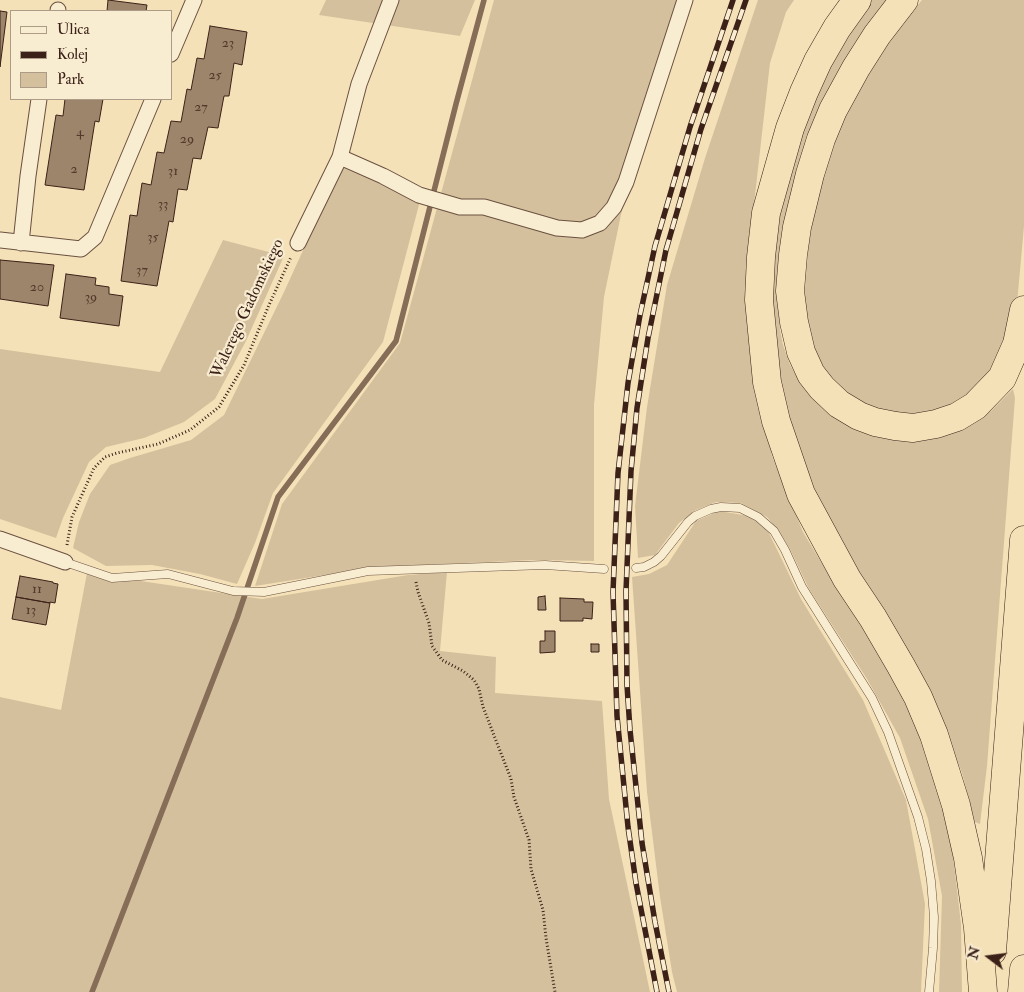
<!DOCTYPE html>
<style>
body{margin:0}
#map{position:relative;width:1024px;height:992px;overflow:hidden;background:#f5e1b8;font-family:"IM FELL Double Pica",serif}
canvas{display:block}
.legend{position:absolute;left:10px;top:10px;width:162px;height:90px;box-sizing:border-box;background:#f8ecd1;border:1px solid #ac9b87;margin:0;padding:6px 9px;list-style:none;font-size:15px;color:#3b2118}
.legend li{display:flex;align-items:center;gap:10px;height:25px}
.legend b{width:25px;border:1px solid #ac9b87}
.north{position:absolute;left:964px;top:932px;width:50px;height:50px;-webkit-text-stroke:4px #f8ecd1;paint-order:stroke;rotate:285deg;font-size:14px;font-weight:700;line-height:20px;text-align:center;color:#3b2118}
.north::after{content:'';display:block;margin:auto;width:18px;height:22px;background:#3b2118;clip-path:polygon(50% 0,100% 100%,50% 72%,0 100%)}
</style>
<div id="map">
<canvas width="1024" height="992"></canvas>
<ul class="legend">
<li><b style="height:6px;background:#f8ecd1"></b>Ulica</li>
<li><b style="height:6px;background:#3b2118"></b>Kolej</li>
<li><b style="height:14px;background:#d5c09d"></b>Park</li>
</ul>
<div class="north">N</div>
</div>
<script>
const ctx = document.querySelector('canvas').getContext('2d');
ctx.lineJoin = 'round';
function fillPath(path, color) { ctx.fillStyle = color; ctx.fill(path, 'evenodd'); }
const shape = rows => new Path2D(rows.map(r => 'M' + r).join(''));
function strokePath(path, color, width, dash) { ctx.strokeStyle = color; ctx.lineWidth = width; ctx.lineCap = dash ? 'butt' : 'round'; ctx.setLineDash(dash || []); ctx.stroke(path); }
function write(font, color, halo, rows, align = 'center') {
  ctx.font = font + ' "IM FELL Double Pica",serif'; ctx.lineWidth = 4.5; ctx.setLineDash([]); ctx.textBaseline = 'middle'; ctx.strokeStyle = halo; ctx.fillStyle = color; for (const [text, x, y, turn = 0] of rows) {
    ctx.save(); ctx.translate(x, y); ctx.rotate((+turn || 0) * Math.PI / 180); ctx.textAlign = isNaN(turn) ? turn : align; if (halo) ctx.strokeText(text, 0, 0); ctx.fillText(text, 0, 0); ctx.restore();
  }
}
fillPath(shape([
 [326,0,475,0,460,36,319,15],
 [494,0,680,0,625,195,604,297,594,405,594,561,534,560,376,567,255,586,282,504,400,343],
 [758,0,794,0,786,12,770,63,748,257,753,373,772,456,803,532,838,590,888,666,926,744,951,838,961,924,962,992,939,992,942,896,928,819,900,738,867,679,809,589,790,549,779,532,767,517,741,503,716,502,696,510,679,523,655,555,638,558,635,506,647,407,667,285,705,158],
 [870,0,891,0,874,21,779,306,780,330,783,345,790,365,801,384,827,412,844,423,947,434,970,425,991,411,1013,389,1015,398,987,766,980,824,975,822,962,773,941,720,839,542,810,483,782,397,769,310,774,231,802,122,842,40],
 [922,0,1024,0,1024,226,1016,315,1004,354,979,389,944,410,919,415,899,414,879,410,860,403,840,389,823,371,812,350,804,300,809,240,816,203,825,170,842,123,874,64,897,30],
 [341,167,420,201,383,342,273,493,255,543,237,584,200,574,152,565,106,566,73,548,79,522,90,494,110,465,130,458,191,440,224,415,284,292],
 [223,240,284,256,246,341,215,399,184,422,144,438,106,447,89,462,63,518,56,538,0,519,0,349,160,372],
 [719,511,749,516,767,529,801,599,863,700,906,800,925,904,921,992,677,992,672,972,660,897,647,792,632,577,649,574,667,565,696,521],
 [447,572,440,651,496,657,495,693,602,701,609,799,650,992,0,992,0,697,61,710,87,573,262,599,408,575]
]), '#d5c09d');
strokePath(shape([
 [92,992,237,618,278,497,396,341,456,104,484,0]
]), '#856d58', 5.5);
const building = shape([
 [108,0,147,5,146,11,107,11,108,0],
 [0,11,7,12,0,67,0,11],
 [210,26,247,32,242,65,234,63,229,96,224,96,218,128,208,127,201,159,193,158,187,190,178,189,173,222,169,221,157,286,121,281,130,215,137,216,142,183,151,185,157,152,164,153,171,121,181,122,187,89,191,90,197,58,204,59,210,26],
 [65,99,103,99,99,122,95,121,84,190,45,185,56,115,63,116,65,99],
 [0,260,54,265,48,306,0,299,0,260],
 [66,274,96,278,95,285,109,287,109,294,123,296,119,326,60,318,66,274],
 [20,576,53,582,53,583,58,584,55,603,50,602,50,603,16,597,20,576],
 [545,596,546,610,538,610,538,597,545,596],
 [16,597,50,603,46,625,12,619,16,597],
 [560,598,584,599,584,602,593,602,592,619,583,618,583,621,560,621,560,598],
 [545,631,555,631,555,652,540,653,540,641,545,641,545,631],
 [591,644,599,644,599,652,591,652,591,644]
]);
fillPath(building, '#9c856b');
strokePath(building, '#3b2118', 1);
const lane = shape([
 [65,562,112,578,168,574,233,591,264,592,368,571,545,565,604,569],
 [636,568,644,567,654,562,661,556,688,522,695,516,711,509,721,507,740,508,758,517,774,531,785,550,802,587,872,698,888,732,918,817,926,849,931,881,934,917,933,948,929,992]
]);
const street = shape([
 [58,11,58,10],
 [171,54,194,0],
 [340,157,383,176,419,195,460,207,484,207,557,228,582,230,600,223,614,207,626,182,685,0],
 [0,240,81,249,95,237,153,99],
 [21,243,28,176,39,99],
 [298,243,340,157,359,84,391,0],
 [0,539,65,562]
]);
const highway = shape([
 [857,0,837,28,818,61,804,92,790,128,766,213,761,257,759,300,767,382,776,421,801,494,847,579,873,618,901,666,918,697,934,735,956,805,968,858,978,928,983,992],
 [904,0,877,35,856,68,833,110,821,139,810,174,797,227,793,255,790,291,794,322,801,352,811,374,822,388,839,404,859,416,875,422,895,426,913,428,936,424,957,417,975,406,1002,378,1017,344,1024,310],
 [992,951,1024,540],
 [1022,992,1024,969]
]);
strokePath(lane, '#6a5140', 9);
strokePath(street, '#6a5140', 17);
strokePath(highway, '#3b2118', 29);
strokePath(shape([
 [67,545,72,517,94,468,105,457,117,453,158,444,190,430,219,407,244,365,269,305,291,257],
 [416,582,418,592,429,623,432,646,442,660,463,671,474,680,479,689,483,707,511,779,514,797,529,840,531,869,543,910,546,938,555,992]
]), '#3b2118', 3, [1, 2.5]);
strokePath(lane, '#f8ecd1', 8);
strokePath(street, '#f8ecd1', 15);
strokePath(highway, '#f5e1b8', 28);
const rail = shape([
 [657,992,636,883,628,827,617,716,613,592,618,473,628,383,640,315,655,246,690,127,733,0],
 [669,992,655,922,642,843,630,730,627,685,626,591,631,471,637,408,648,338,666,250,701,129,746,0]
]);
strokePath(rail, '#3b2118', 5.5);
strokePath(rail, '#f8ecd1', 4, [11]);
write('14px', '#533a2d', null, [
 ["23",228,44],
 ["25",215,76],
 ["27",201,108],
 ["4",80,133],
 ["29",187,140],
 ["2",74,170],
 ["31",173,172],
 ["33",163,205],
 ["35",153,238],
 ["37",142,271],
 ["20",37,288],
 ["39",91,298],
 ["11",37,590],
 ["13",31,611]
]);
write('16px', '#3b2118', '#f8ecd1', [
 ["Walerego Gadomskiego",248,309,-65]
]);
</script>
